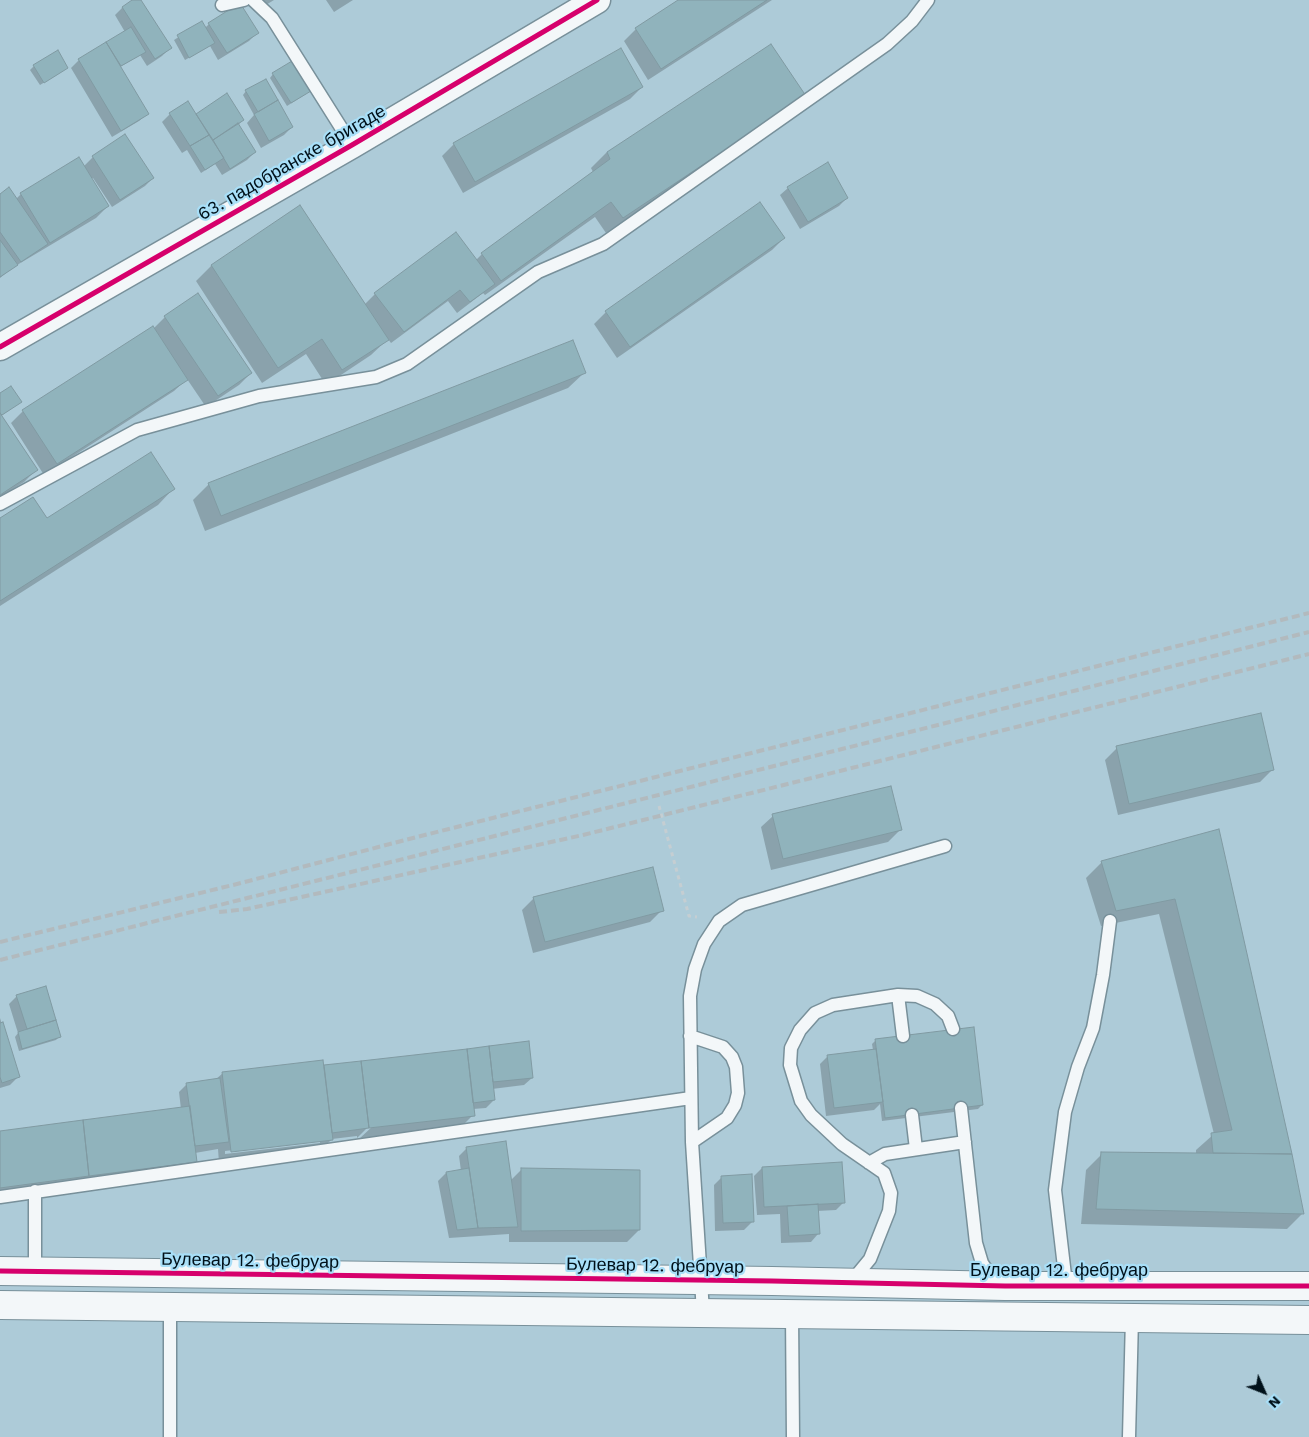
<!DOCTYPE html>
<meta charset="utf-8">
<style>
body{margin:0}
#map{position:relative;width:1309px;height:1437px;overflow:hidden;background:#adcbd8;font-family:"Work Sans",sans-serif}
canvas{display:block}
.north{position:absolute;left:1239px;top:1367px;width:50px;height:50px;-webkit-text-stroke:4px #a8dff8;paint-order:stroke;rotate:134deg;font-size:14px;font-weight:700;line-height:20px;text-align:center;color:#00111a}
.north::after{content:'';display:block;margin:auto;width:18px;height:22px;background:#00111a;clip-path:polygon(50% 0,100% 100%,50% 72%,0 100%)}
</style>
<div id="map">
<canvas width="1309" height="1437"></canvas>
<div class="north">N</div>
</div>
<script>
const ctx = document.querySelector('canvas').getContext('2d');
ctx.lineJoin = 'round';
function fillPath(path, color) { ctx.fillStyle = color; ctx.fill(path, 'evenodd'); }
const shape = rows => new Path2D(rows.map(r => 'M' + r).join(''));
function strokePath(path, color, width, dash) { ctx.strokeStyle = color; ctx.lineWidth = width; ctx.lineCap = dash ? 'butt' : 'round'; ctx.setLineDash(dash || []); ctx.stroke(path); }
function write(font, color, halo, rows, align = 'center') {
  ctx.font = font + ' "Work Sans",sans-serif'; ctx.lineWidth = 4.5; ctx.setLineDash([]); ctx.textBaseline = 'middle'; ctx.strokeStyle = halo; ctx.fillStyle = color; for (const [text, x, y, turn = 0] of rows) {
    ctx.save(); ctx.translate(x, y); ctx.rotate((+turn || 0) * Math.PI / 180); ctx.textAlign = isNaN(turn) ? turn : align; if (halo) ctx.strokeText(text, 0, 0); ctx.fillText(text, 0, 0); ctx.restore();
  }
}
fillPath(shape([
 [134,0,140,0,170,48,162,56,147,66,140,55,120,67,147,114,139,121,112,137,71,68,79,60,125,32,115,15,122,8],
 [249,0,274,0,256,11],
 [326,0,353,0,334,12],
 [681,0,772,0,648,80,624,41,636,29],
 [202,22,205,28,209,24,257,33,249,41,218,60,210,46,185,60,174,40],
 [34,66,63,71,40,85,30,70],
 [273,74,306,94,287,106,270,78],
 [642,87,630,99,463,193,442,156,454,144],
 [246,91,292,127,284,135,261,148,247,123,254,115,243,95],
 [227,95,243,120,238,125,255,152,247,160,222,175,215,164,201,173,187,150,182,153,162,122,170,114,196,116],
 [788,112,606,233,595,217,485,295,483,293,457,313,448,301,391,343,388,339,371,355,326,385,306,354,262,383,196,281,211,266,300,207,364,305,375,294,476,260,482,254,593,172,591,168,607,152],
 [125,136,153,178,145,186,112,207,93,178,91,179,108,206,96,218,12,268,0,278,0,195,16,199,21,194,78,158,83,167,93,157],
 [788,188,847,198,839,206,800,229,780,195],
 [760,204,784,238,772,250,617,358,594,324,606,312],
 [165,317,251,373,239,385,206,407,187,379,174,391,44,475,11,423,23,411,153,329],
 [584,373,568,388,205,531,193,500,209,484],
 [0,395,20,402,1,416,36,470,24,482,0,497],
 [173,489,158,505,0,606,0,519,46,520],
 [1117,748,1272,770,1260,782,1118,815,1105,760],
 [773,816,900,830,888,842,771,870,761,827],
 [1218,831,1303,1213,1287,1229,1081,1224,1086,1170,1102,1154,1196,1154,1196,1150,1214,1134,1159,914,1101,926,1086,878,1102,862],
 [534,898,662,910,650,922,533,953,522,910],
 [45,987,60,1036,56,1040,19,1051,15,1037,18,1033,9,1004,17,996],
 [0,1018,18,1077,10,1085,0,1088],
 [876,1040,982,1105,978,1109,882,1121,880,1104,874,1110,826,1116,820,1064,828,1056,873,1050,872,1044],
 [325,1067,532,1078,524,1085,492,1089,494,1100,486,1108,473,1109,473,1115,461,1127,359,1139,374,1125,372,1123,357,1138,357,1136,332,1139,319,1152,219,1163,218,1149,195,1153,196,1162,184,1174,0,1198,0,1133,181,1109,179,1092,187,1084,215,1080,223,1073,323,1068],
 [320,1140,320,1143,225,1154,225,1151],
 [467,1148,510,1181,522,1169,639,1230,627,1242,509,1242,509,1234,449,1238,438,1181,446,1173,461,1171,459,1156],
 [762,1168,844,1202,836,1210,817,1211,818,1234,811,1242,781,1243,780,1214,757,1215,754,1176],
 [722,1177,752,1222,744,1230,715,1231,714,1185]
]), '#0003');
const building = shape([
 [132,0,141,0,172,48,155,59,122,7,132,0],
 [678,0,767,0,661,69,635,28,678,0],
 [240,3,259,33,227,53,208,23,240,3],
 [202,21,215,43,189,58,177,35,202,21],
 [131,27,146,52,121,66,106,42,131,27],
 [106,42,149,114,121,131,78,59,106,42],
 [771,44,806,96,623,218,611,202,501,281,481,253,610,159,607,152,771,44],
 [621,48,643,87,475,182,453,143,621,48],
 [58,50,68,68,44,83,33,65,58,50],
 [292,61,311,91,291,103,272,73,292,61],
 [266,79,278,100,258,112,245,90,266,79],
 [227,93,244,120,213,140,196,114,227,93],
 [278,100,293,127,269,141,254,114,278,100],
 [188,101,209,135,190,146,169,113,188,101],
 [238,123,256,152,230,169,213,140,238,123],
 [125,134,154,178,120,200,92,156,125,134],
 [209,135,224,158,205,170,190,146,209,135],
 [79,157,109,206,50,243,20,193,79,157],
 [828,162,848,198,808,222,787,187,828,162],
 [9,187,48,244,21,262,0,232,0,194,9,187],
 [760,202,785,238,630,347,605,311,760,202],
 [300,205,389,340,342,370,322,339,278,368,211,265,300,205],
 [456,232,495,284,470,302,460,290,404,332,374,293,456,232],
 [0,240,18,265,0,277,0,240],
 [198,293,252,373,218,396,164,316,198,293],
 [153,326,188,380,57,464,22,410,153,326],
 [573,340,586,373,221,516,208,483,573,340],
 [11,386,22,402,2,415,0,413,0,393,11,386],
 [0,413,38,470,0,495,0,413],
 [151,452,175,489,0,601,0,518,33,497,47,518,151,452],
 [1261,713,1274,770,1129,804,1116,746,1261,713],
 [891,786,902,830,783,859,772,814,891,786],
 [1219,829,1292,1154,1213,1153,1211,1133,1232,1130,1175,899,1116,911,1101,861,1219,829],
 [653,867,664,911,545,942,533,897,653,867],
 [46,986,56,1020,27,1029,16,995,46,986],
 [56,1020,61,1037,22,1049,18,1032,56,1020],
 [3,1022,20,1077,2,1083,0,1077,0,1023,3,1022],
 [974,1027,983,1105,885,1118,875,1039,974,1027],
 [529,1041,533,1078,493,1082,489,1046,529,1041],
 [489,1046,495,1100,473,1103,467,1049,489,1046],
 [467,1049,475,1116,369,1128,361,1061,467,1049],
 [876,1049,883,1102,834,1108,827,1055,876,1049],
 [323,1060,333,1140,231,1152,222,1072,323,1060],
 [361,1061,369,1128,332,1133,324,1065,361,1061],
 [220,1078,229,1142,195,1146,186,1083,220,1078],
 [190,1106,197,1162,89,1176,83,1120,190,1106],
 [83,1120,89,1176,0,1188,0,1131,83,1120],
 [506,1141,518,1227,478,1228,466,1147,506,1141],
 [1101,1152,1292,1154,1304,1214,1096,1209,1101,1152],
 [842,1162,845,1203,764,1207,762,1167,842,1162],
 [469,1168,478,1228,457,1230,446,1172,469,1168],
 [521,1168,640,1170,640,1230,521,1231,521,1168],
 [752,1174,754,1222,723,1223,721,1176,752,1174],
 [818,1204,820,1234,789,1236,787,1206,818,1204]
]);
fillPath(building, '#90b3bc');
strokePath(building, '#809aa2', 1);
const service = shape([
 [253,0,272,18,352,145],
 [222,5,244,0],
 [0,504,137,430,259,396,376,377,407,364,538,272,603,244,887,44,912,21,928,0],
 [898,995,903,1036],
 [690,1036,723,1047,732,1057,736,1067,738,1093,735,1105,727,1118,692,1142],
 [961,1108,976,1243,982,1263,988,1272,1002,1282],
 [912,1115,916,1149],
 [869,1163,885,1154,965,1142],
 [35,1191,35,1272],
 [0,1197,691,1098],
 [851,1282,870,1259,889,1211,891,1193,884,1173,842,1144,811,1115,801,1101,790,1065,791,1048,800,1030,815,1013,833,1005,898,995,917,996,935,1004,948,1016,953,1029],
 [1066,1284,1055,1190,1065,1112,1078,1067,1093,1028,1103,975,1110,921],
 [170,1307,170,1437],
 [703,1312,692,1142,690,996,695,969,704,944,719,921,742,905,945,846],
 [792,1314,793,1437],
 [1129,1437,1132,1318]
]);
const minor = shape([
 [0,347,352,145,597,0]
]);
const secondary = shape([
 [0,1271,772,1281,1005,1286,1309,1286],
 [0,1305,1309,1320]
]);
strokePath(service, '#78909a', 15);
strokePath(minor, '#78909a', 29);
strokePath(secondary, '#78909a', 30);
strokePath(shape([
 [659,806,689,916,697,917]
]), '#c5ced2', 3, [4, 4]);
strokePath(service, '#f3f7f9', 12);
strokePath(minor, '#f3f7f9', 26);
strokePath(secondary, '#f3f7f9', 28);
strokePath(shape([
 [219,912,247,909,583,835,1309,654],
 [0,942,237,884,409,839,1309,613],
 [0,960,1309,632]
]), '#b2babe', 4, [8, 4]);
strokePath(shape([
 [0,347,352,145,597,0],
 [0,1271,772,1281,1005,1286,1309,1286]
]), '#d6006c', 5);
write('18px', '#00111a', '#a8dff8', [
 ["63. падобранске бригаде",292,163,-30],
 ["Булевар 12. фебруар",250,1261,1],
 ["Булевар 12. фебруар",655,1266,1],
 ["Булевар 12. фебруар",1059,1271]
]);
</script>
